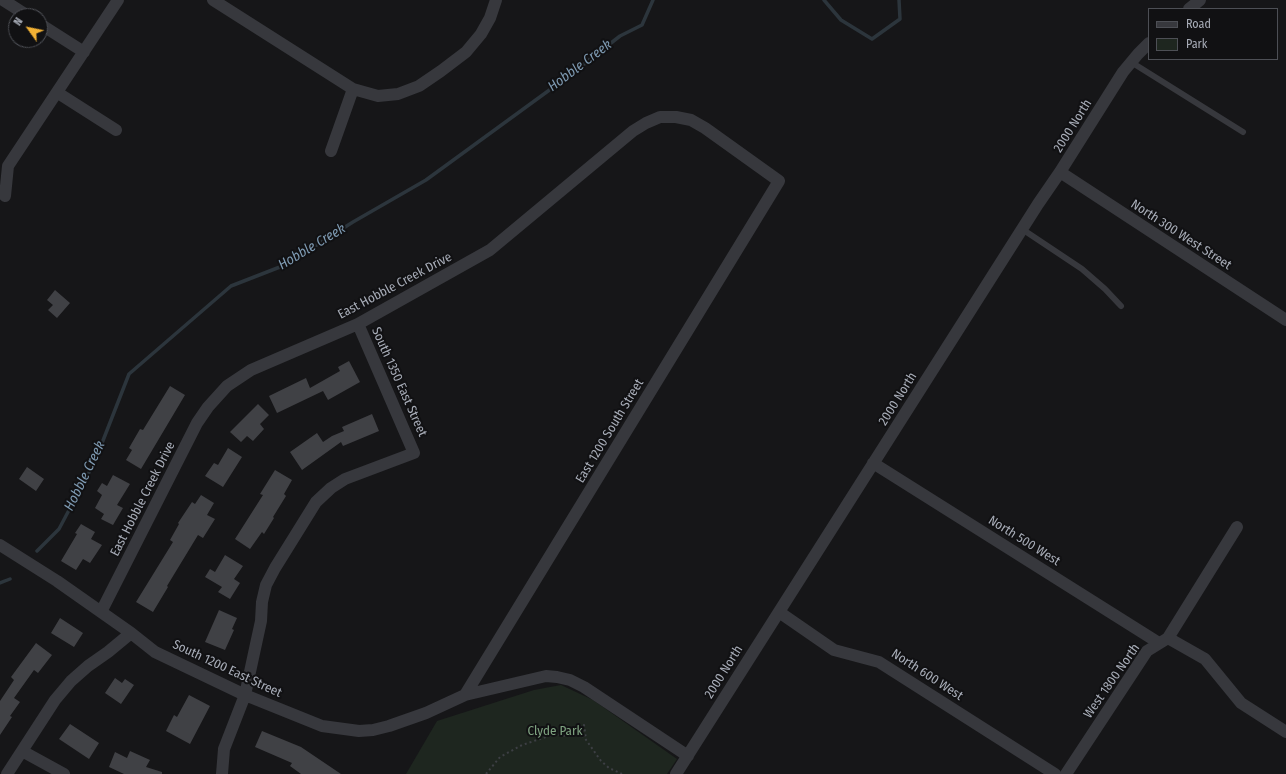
<!DOCTYPE html>
<style>
body{margin:0}
#map{position:relative;width:1286px;height:774px;overflow:hidden;background:#161618;font-family:"Fira Sans Condensed",sans-serif}
canvas{display:block}
.legend{position:absolute;left:1148px;top:8px;width:130px;height:52px;box-sizing:border-box;background:#111113;border:1px solid #4d4f55;margin:0;padding:5px 7px;list-style:none;font-size:12px;color:#a8adb8}
.legend li{display:flex;align-items:center;gap:8px;height:20px}
.legend b{width:20px;border:1px solid #4d4f55}
.north{position:absolute;left:8px;top:8px;width:40px;height:40px;box-sizing:border-box;background:#111113;border:1px solid #4d4f55;border-radius:50%;rotate:303deg;font-size:11px;font-weight:700;line-height:16px;text-align:center;color:#a8adb8}
.north::after{content:'';display:block;margin:auto;width:14px;height:18px;background:#f2b134;clip-path:polygon(50% 0,100% 100%,50% 72%,0 100%)}
</style>
<div id="map">
<canvas width="1286" height="774"></canvas>
<ul class="legend">
<li><b style="height:5px;background:#37383d"></b>Road</li>
<li><b style="height:11px;background:#1e261f"></b>Park</li>
</ul>
<div class="north">N</div>
</div>
<script>
const ctx = document.querySelector('canvas').getContext('2d');
ctx.lineJoin = 'round';
function fillPath(path, color) { ctx.fillStyle = color; ctx.fill(path, 'evenodd'); }
const shape = rows => new Path2D(rows.map(r => 'M' + r).join(''));
function strokePath(path, color, width, dash) { ctx.strokeStyle = color; ctx.lineWidth = width; ctx.lineCap = dash ? 'butt' : 'round'; ctx.setLineDash(dash || []); ctx.stroke(path); }
function write(font, color, halo, rows, align = 'center') {
  ctx.font = font + ' "Fira Sans Condensed",sans-serif'; ctx.lineWidth = 4; ctx.setLineDash([]); ctx.textBaseline = 'middle'; ctx.strokeStyle = halo; ctx.fillStyle = color; for (const [text, x, y, turn = 0] of rows) {
    ctx.save(); ctx.translate(x, y); ctx.rotate((+turn || 0) * Math.PI / 180); ctx.textAlign = isNaN(turn) ? turn : align; if (halo) ctx.strokeText(text, 0, 0); ctx.fillText(text, 0, 0); ctx.restore();
  }
}
fillPath(shape([
 [561,685,593,700,677,759,667,774,406,774,437,721,534,690]
]), '#1e261f');
strokePath(shape([
 [824,0,841,20,872,39,900,19,899,0],
 [37,551,59,529,95,461,129,374,231,286,285,265,353,222,426,180,570,75,620,36,642,25,653,0],
 [0,583,10,579]
]), '#2c353c', 3.5);
fillPath(shape([
 [55,290,70,303,57,318,48,310,53,305,47,300],
 [349,361,360,382,328,400,323,391,277,413,269,396,306,378,310,388,340,371,338,367],
 [170,386,185,395,141,469,126,460,132,450,129,448,140,429,143,430],
 [258,404,269,415,260,424,264,429,253,441,247,436,241,442,230,432],
 [372,414,379,431,343,446,341,442,302,470,290,452,317,433,323,442,332,436,344,431,342,427],
 [228,448,242,457,223,487,205,476,214,463,218,465],
 [27,467,44,479,36,491,19,479],
 [275,470,292,480,284,494,286,496,273,517,274,518,264,534,262,532,250,549,235,539,263,495,260,494],
 [113,475,130,484,117,505,123,508,113,525,101,519,104,514,95,508,102,495,97,491,102,483,107,486],
 [201,495,214,503,207,515,215,519,203,538,198,535,167,586,168,587,153,612,136,602,173,542,170,540,179,524,178,523,192,502,195,504],
 [81,524,95,532,91,539,102,545,90,563,83,559,76,570,61,561,77,534,75,533],
 [225,555,243,566,234,579,240,583,230,599,218,592,222,587,205,577,210,569,215,572],
 [219,610,237,618,232,629,234,630,225,650,205,642],
 [60,618,83,633,74,647,51,633],
 [36,643,52,655,38,673,34,670,14,698,20,702,10,716,12,717,0,735,0,701,14,680,11,677],
 [115,678,122,683,125,679,134,685,121,704,105,693],
 [189,695,210,706,190,744,166,731,174,715,177,717],
 [70,724,99,743,89,759,59,739],
 [262,731,301,747,341,774,301,774,290,766,292,763,255,747],
 [130,751,150,760,146,767,162,772,162,774,124,774,109,767,115,752,127,758]
]), '#404145');
strokePath(shape([
 [577,733,584,725,586,739],
 [486,774,500,757,522,745,555,734,566,736,577,733,584,737,601,761,609,768,622,774]
]), '#3d3f44', 2, [2, 3]);
strokePath(shape([
 [1131,62,1243,132],
 [1022,229,1082,269,1105,289,1121,306]
]), '#37383d', 6);
strokePath(shape([
 [3,0,28,16],
 [213,0,353,89,378,96,398,94,419,86,441,71,466,52,481,34,490,18,496,0],
 [1189,9,1200,0],
 [40,24,84,52],
 [58,93,116,130],
 [331,151,353,89],
 [1060,172,1286,320],
 [5,196,8,166,118,0],
 [873,463,1159,643],
 [0,545,57,581,131,633,155,652,245,695,322,726,359,731,373,730,389,726,426,713,465,695,546,676,557,677,570,680,584,687,688,756],
 [101,612,197,423,208,407,227,386,251,370,358,324,490,250,633,131,646,123,660,117,676,117,691,120,705,128,779,181,465,695],
 [779,612,834,650,879,662,1055,774],
 [1168,638,1205,659,1241,703,1286,732],
 [22,751,64,774],
 [7,774,55,700,71,681,88,666,108,652,131,633],
 [222,774,224,749,245,695,256,644,261,621,262,602,266,585,275,568,316,502,331,488,345,479,414,453,358,324],
 [676,774,1038,204,1060,172,1123,72,1138,54,1149,43],
 [1066,774,1147,651,1168,638,1237,527]
]), '#37383d', 12);
write('13px', '#a8adb8', '#111113', [
 ["2000 North",1073,126,-58],
 ["North 300 West Street",1181,235,33],
 ["East Hobble Creek Drive",395,286,-28],
 ["South 1350 East Street",399,382,66],
 ["2000 North",898,399,-58],
 ["East 1200 South Street",610,431,-59],
 ["East Hobble Creek Drive",143,499,-63],
 ["North 500 West",1024,541,32],
 ["South 1200 East Street",227,669,25],
 ["2000 North",724,672,-58],
 ["North 600 West",927,675,33],
 ["West 1800 North",1112,681,-55]
]);
write('13px', '#7fa381', '#111113', [
 ["Clyde Park",555,731]
]);
write('italic 14px', '#7f9bb3', '#111113', [
 ["Hobble Creek",580,66,-37],
 ["Hobble Creek",312,247,-31],
 ["Hobble Creek",85,476,-64]
]);
</script>
